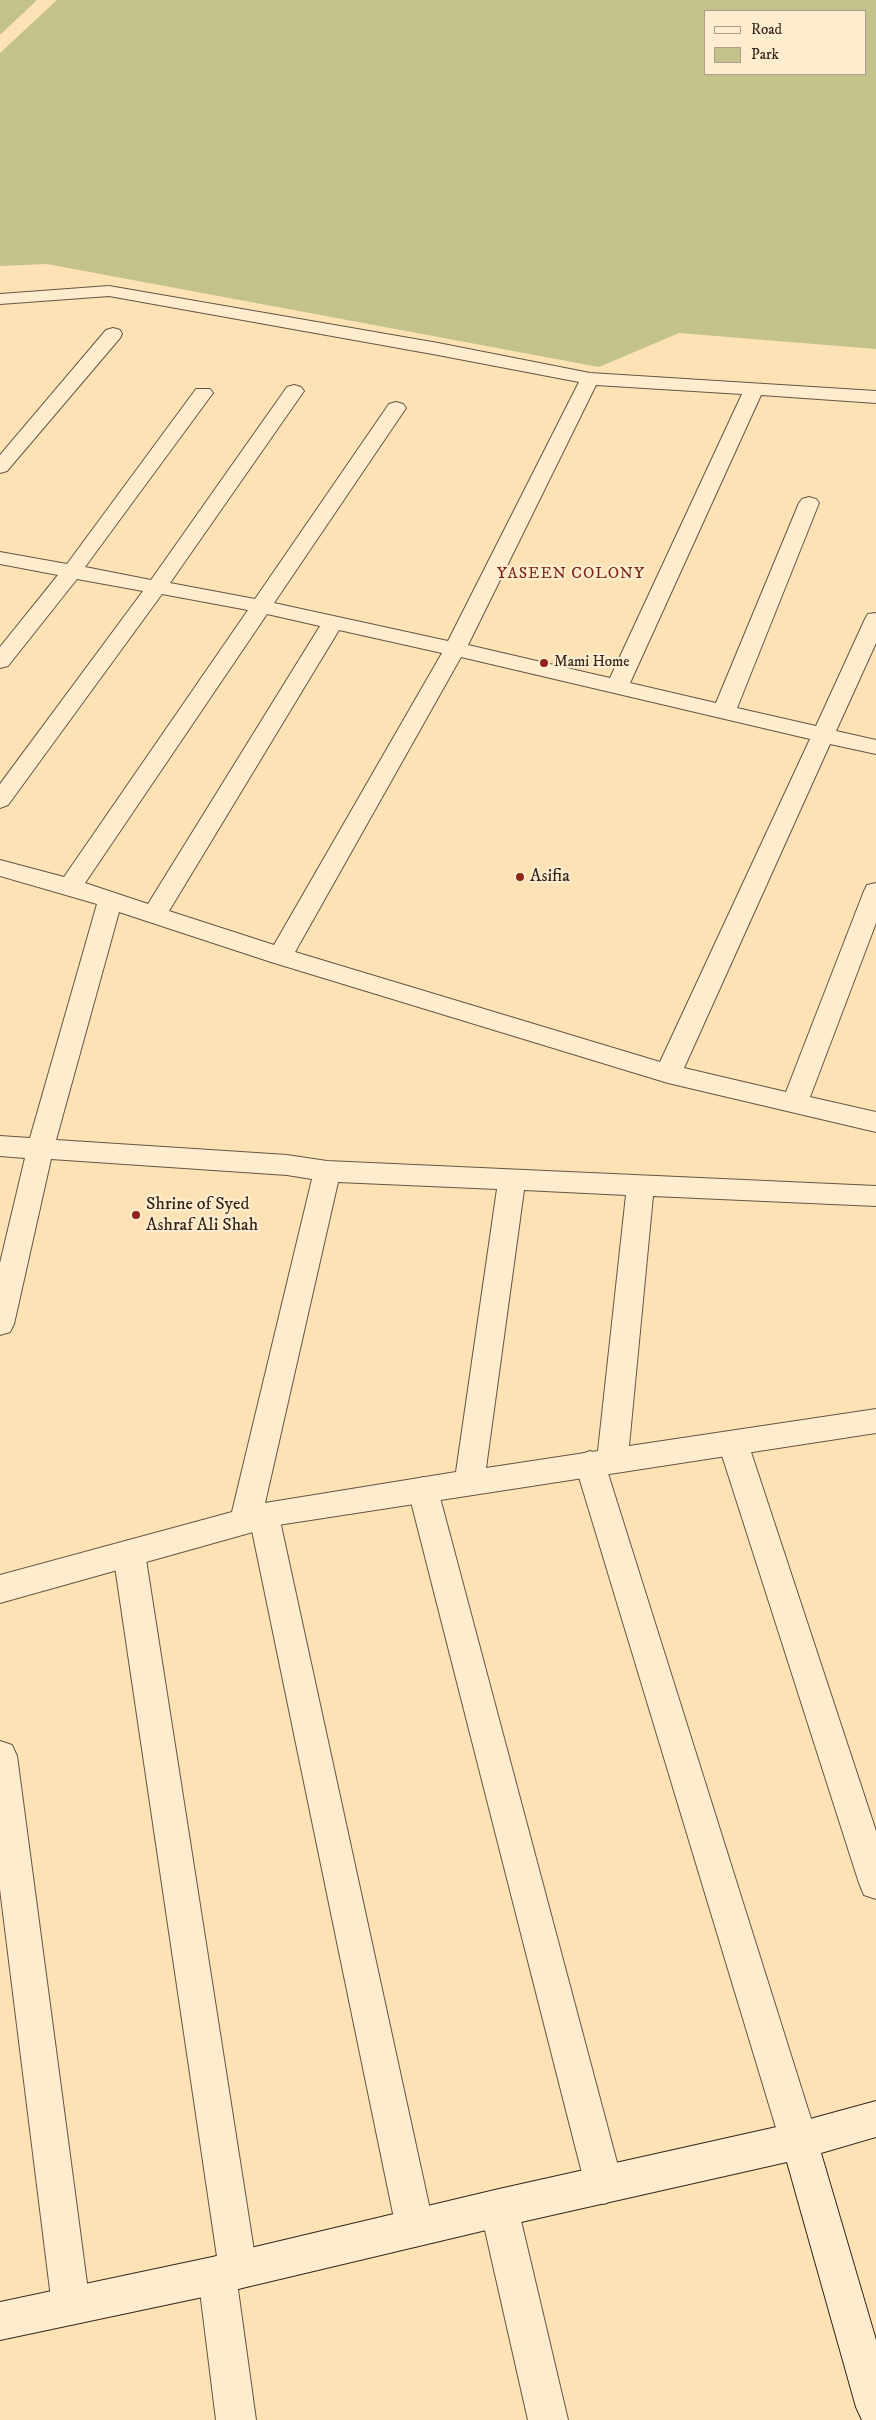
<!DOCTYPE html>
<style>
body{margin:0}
#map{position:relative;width:876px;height:2420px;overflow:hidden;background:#fce2b4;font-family:"IM FELL DW Pica",serif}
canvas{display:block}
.legend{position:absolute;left:704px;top:10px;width:162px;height:65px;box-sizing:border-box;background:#fdecce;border:1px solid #ac9d88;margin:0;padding:6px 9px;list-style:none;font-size:15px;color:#32271e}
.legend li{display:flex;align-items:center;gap:10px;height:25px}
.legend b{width:25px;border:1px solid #ac9d88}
</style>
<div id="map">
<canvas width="876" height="2420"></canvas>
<ul class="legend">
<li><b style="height:6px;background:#fdecce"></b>Road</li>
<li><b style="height:14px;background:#c3c28a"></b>Park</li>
</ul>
</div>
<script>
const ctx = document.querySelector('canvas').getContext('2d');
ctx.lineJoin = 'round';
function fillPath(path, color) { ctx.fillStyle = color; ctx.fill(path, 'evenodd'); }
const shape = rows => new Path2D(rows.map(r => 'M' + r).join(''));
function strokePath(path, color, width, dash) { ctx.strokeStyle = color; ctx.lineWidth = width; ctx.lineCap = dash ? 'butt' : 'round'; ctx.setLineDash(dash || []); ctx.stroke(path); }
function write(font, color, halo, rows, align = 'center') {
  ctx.font = font + ' "IM FELL DW Pica",serif'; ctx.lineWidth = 4.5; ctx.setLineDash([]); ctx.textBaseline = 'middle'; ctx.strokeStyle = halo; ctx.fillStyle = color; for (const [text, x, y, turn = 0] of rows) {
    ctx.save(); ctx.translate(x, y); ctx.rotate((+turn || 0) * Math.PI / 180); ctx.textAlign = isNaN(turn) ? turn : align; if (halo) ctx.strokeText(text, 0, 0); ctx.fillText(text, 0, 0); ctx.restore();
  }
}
fillPath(shape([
 [0,0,37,0,0,35],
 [57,0,876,0,876,349,679,333,599,367,47,264,0,266,0,53],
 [865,11,865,74,705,74,705,11]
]), '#c3c28a');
const lane = shape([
 [733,1431,744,1434,748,1443,876,1831,876,1899,864,1895,859,1883,718,1443,722,1434,733,1431],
 [590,1451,601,1455,605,1464,818,2141,812,2154,799,2160,786,2154,780,2141,575,1464,579,1455,590,1451],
 [423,1477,434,1481,438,1490,623,2185,617,2198,604,2204,591,2198,585,2185,408,1490,412,1481,423,1477],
 [264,1503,275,1507,279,1516,434,2228,428,2241,415,2247,402,2241,396,2228,249,1516,253,1507,264,1503],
 [129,1540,140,1544,145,1553,257,2270,252,2284,238,2289,224,2284,219,2270,113,1553,118,1544,129,1540],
 [0,1741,12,1745,17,1756,90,2306,85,2320,71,2325,57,2320,52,2306,0,1889,0,1741]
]);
const street = shape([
 [109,286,438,343,590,373,876,391,876,403,761,395,630,683,716,703,799,503,802,499,809,497,816,499,819,503,737,708,816,726,865,619,868,614,876,613,876,643,836,731,876,740,876,754,830,744,684,1068,786,1092,864,891,867,885,876,883,876,923,810,1097,876,1112,876,1132,668,1083,271,962,119,912,56,1140,287,1155,327,1161,876,1186,876,1206,653,1196,629,1446,876,1409,876,1433,278,1525,0,1603,0,1575,232,1512,312,1179,287,1175,51,1159,14,1324,10,1332,0,1335,0,1263,25,1158,0,1156,0,1136,30,1138,97,904,0,876,0,860,64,877,248,610,162,594,8,805,0,808,0,784,143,591,77,579,8,666,0,668,0,647,58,575,0,564,0,552,67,564,196,389,210,389,213,393,210,397,85,567,151,580,287,387,294,385,301,387,304,391,170,583,255,599,389,404,396,402,403,404,406,408,274,603,448,641,579,382,438,355,109,296,0,304,0,294,109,286],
 [596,385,742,394,610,678,468,645,596,385],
 [267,614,320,626,148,904,85,883,267,614],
 [339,630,442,653,274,945,169,911,339,630],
 [461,657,810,739,660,1062,295,952,461,657],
 [338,1182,497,1189,456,1472,265,1503,338,1182],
 [524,1190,626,1195,598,1451,486,1468,524,1190],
 [113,328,120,330,122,334,120,338,7,471,0,473,0,455,106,330,113,328],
 [499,2189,512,2195,518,2208,568,2420,528,2420,480,2208,486,2195,499,2189],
 [217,2256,231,2261,236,2275,256,2420,216,2420,198,2275,203,2261,217,2256]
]);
const secondary = shape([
 [876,2101,876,2137,821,2153,876,2340,876,2420,862,2420,856,2407,787,2162,499,2227,217,2294,0,2340,0,2302,217,2256,499,2189,799,2122,876,2101]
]);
strokePath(lane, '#645644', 2);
strokePath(street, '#645644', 2);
strokePath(secondary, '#32271e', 2);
fillPath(lane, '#fdecce');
fillPath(street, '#fdecce');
fillPath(secondary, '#fdecce');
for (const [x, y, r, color] of [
 [544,663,5,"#8f2418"],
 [520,877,5,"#8f2418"],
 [136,1215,5,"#8f2418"]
]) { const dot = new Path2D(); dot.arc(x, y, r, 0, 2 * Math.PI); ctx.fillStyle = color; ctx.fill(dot); strokePath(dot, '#fdecce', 2); }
write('15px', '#32271e', '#fdecce', [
 ["Mami Home",554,663]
], 'left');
ctx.letterSpacing = '1px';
write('16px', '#7a1f14', '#fdecce', [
 ["YASEEN COLONY",571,575]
]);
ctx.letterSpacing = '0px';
write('18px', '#32271e', '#fdecce', [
 ["Asifia",530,877],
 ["Shrine of Syed",146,1205],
 ["Ashraf Ali Shah",146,1226]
], 'left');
</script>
